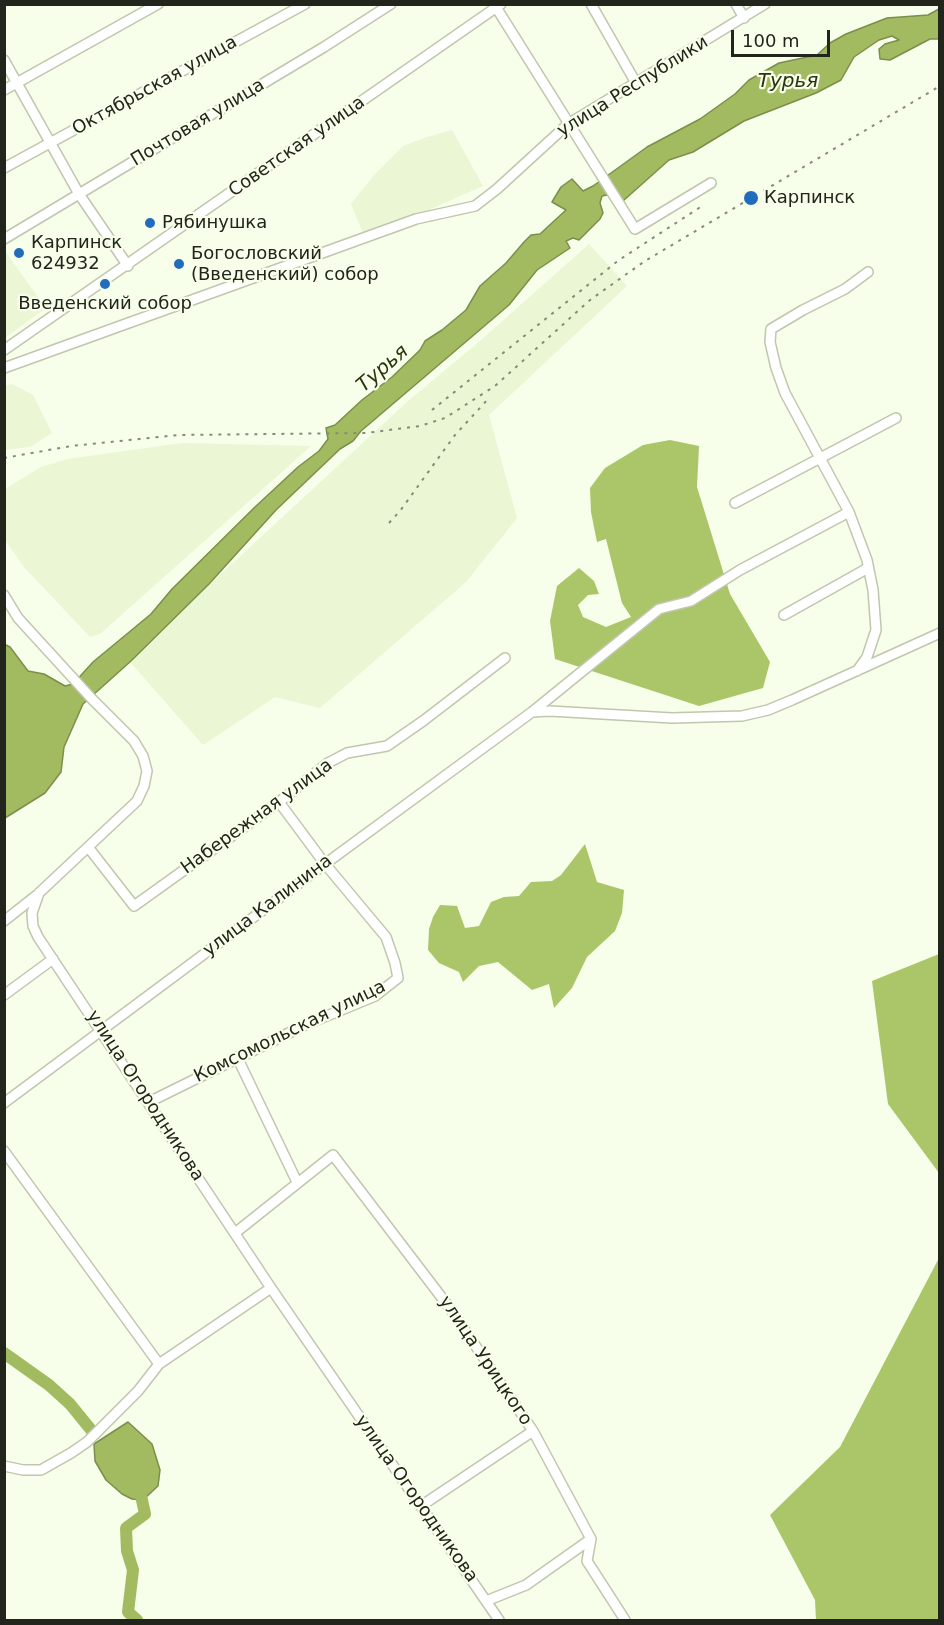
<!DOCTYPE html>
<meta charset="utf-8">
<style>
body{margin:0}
#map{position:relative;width:944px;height:1625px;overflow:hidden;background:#f7fee9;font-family:"DejaVu Sans",sans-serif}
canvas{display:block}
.frame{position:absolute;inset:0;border:6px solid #22251b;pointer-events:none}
.scale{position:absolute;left:731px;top:30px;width:99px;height:27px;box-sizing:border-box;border:3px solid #22251b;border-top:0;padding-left:8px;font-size:18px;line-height:21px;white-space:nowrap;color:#22251b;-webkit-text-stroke:4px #f7fee9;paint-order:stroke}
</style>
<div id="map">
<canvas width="944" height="1625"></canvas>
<div class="frame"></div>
<div class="scale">100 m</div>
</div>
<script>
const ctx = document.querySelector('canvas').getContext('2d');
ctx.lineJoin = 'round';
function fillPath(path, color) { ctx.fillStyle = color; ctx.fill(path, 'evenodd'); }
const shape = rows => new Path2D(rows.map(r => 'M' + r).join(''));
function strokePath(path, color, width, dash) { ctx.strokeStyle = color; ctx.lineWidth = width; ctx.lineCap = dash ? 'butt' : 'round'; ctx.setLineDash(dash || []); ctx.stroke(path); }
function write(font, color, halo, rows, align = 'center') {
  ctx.font = font + ' "DejaVu Sans",sans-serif'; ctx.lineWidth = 4.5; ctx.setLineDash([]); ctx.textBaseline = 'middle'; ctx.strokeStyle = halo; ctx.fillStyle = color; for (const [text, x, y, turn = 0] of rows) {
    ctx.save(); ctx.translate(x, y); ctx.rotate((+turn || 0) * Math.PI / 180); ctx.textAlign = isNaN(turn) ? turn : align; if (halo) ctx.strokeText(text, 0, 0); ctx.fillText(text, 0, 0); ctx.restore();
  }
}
fillPath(shape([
 [452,130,483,186,365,238,351,204,374,175,403,146,427,137],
 [589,244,627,286,489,415,517,518,466,582,320,708,275,697,203,745,131,663,209,585,407,402,480,341],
 [4,250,46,308,5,338,4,338],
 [12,384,33,395,52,433,30,447,5,450,5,386],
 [182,443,311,446,100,634,90,637,24,567,5,540,5,489,41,467,68,459]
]), '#eaf6d4');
fillPath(shape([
 [670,440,699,446,697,487,730,594,770,662,763,688,699,706,555,659,550,621,557,586,579,568,594,581,599,594,588,595,578,605,583,617,606,627,631,617,622,603,606,539,597,542,591,512,590,488,605,468,643,445],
 [585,844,597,882,624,890,622,913,615,931,587,957,572,988,554,1008,549,984,532,990,498,962,479,966,463,982,459,972,439,963,428,950,429,929,433,917,440,905,457,906,465,928,479,926,491,902,504,897,519,896,531,882,552,881,561,875],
 [939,954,939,1173,888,1104,872,981],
 [939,1258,939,1620,816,1620,815,1600,770,1515,840,1447]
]), '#abc569');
const water = shape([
 [939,9,939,39,930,39,890,60,880,59,879,49,885,44,899,40,892,36,879,40,854,57,841,80,816,93,744,121,693,152,669,160,623,201,617,193,602,196,600,203,603,213,600,219,579,240,573,238,566,241,570,248,537,270,509,305,361,431,353,441,340,449,276,510,209,584,131,661,83,704,64,747,61,772,45,793,5,818,4,644,10,647,28,671,44,674,65,686,73,684,93,662,151,614,172,589,255,507,298,467,319,451,328,439,326,428,335,425,362,400,392,377,420,350,425,341,442,330,466,310,480,286,506,263,524,242,531,235,540,234,566,210,552,202,561,187,572,179,583,191,593,186,647,147,700,119,735,94,749,80,779,63,817,55,830,43,846,34,887,18,928,15,939,9],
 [128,1422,152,1444,160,1470,158,1486,143,1500,132,1499,122,1494,106,1480,95,1461,94,1444,128,1422]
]);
fillPath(water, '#a2bb60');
strokePath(water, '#7c8e4b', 1.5);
strokePath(shape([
 [4,1353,49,1385,70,1404,92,1431],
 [137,1620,128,1612,133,1570,127,1551,126,1528,145,1514,139,1486]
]), '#a2bb60', 12);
const minor = shape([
 [494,4,635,229,711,183],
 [591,4,636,83],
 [736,4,744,18],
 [4,60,79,194,128,266],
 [4,90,158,4],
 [4,168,305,4],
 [4,239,324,47,391,4],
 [4,350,501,4],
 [4,368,394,227,416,219,475,206,497,189,568,124,765,4],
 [735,503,896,418],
 [4,595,18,618,92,699,134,741,143,756,147,771,144,786,137,801,39,893,32,913,33,926,38,937,271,1288,499,1620],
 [784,615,868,568],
 [857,671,867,657,876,630,873,590,867,560,849,512,785,393,776,368,770,342,771,329,803,310,845,289,868,272],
 [532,712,550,711,672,718,742,716,768,710,792,700,940,633],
 [88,847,134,906,279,802,328,763,347,753,387,746,423,721,505,658],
 [4,921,37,895],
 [4,995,53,959],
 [237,1057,297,1182],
 [149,1102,305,1025,375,996,398,978,395,963,386,937,325,864,279,802],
 [4,1103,325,864,532,712,659,609,691,601,740,570,849,512],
 [4,1151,159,1364,271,1288],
 [235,1233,333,1155,452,1311,533,1431,591,1539,587,1561,625,1620],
 [4,1466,23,1470,41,1470,71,1453,87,1442,138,1391,159,1364],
 [421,1506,533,1431],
 [486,1601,526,1585,591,1539]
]);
strokePath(minor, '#bfc7ae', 12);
strokePath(minor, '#fff', 9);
strokePath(shape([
 [432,410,619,260,702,206],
 [4,458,71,446,178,435,366,433,420,426,445,418,495,386,590,300,645,261,940,86],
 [389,523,400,511,455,435,490,397]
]), '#858a7b', 2, [3, 6]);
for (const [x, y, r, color] of [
 [751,198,8,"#226cbc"],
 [150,223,6,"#226cbc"],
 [19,253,6,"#226cbc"],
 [179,264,6,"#226cbc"],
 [105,284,6,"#226cbc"]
]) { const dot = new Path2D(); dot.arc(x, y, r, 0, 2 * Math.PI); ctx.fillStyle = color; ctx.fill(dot); strokePath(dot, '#f7fee9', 2); }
write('18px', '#22251b', '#f7fee9', [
 ["Октябрьская улица",155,86,-29],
 ["улица Республики",633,87,-32],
 ["Почтовая улица",198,123,-31],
 ["Советская улица",297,147,-35],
 ["Набережная улица",257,817,-36],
 ["улица Калинина",268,906,-37],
 ["Комсомольская улица",290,1032,-26],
 ["улица Огородникова",145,1096,57],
 ["улица Урицкого",485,1361,56],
 ["улица Огородникова",416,1499,55]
]);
write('18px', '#22251b', '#f7fee9', [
 ["Карпинск",764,198],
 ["Рябинушка",162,223],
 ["Карпинск",31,243],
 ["624932",31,264],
 ["Богословский",191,254],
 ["(Введенский) собор",191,275],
 ["Введенский собор",105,304,"center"]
], 'left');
write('italic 20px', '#2b350f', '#f7fee9', [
 ["Турья",788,82],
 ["Турья",383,369,-41]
]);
</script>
